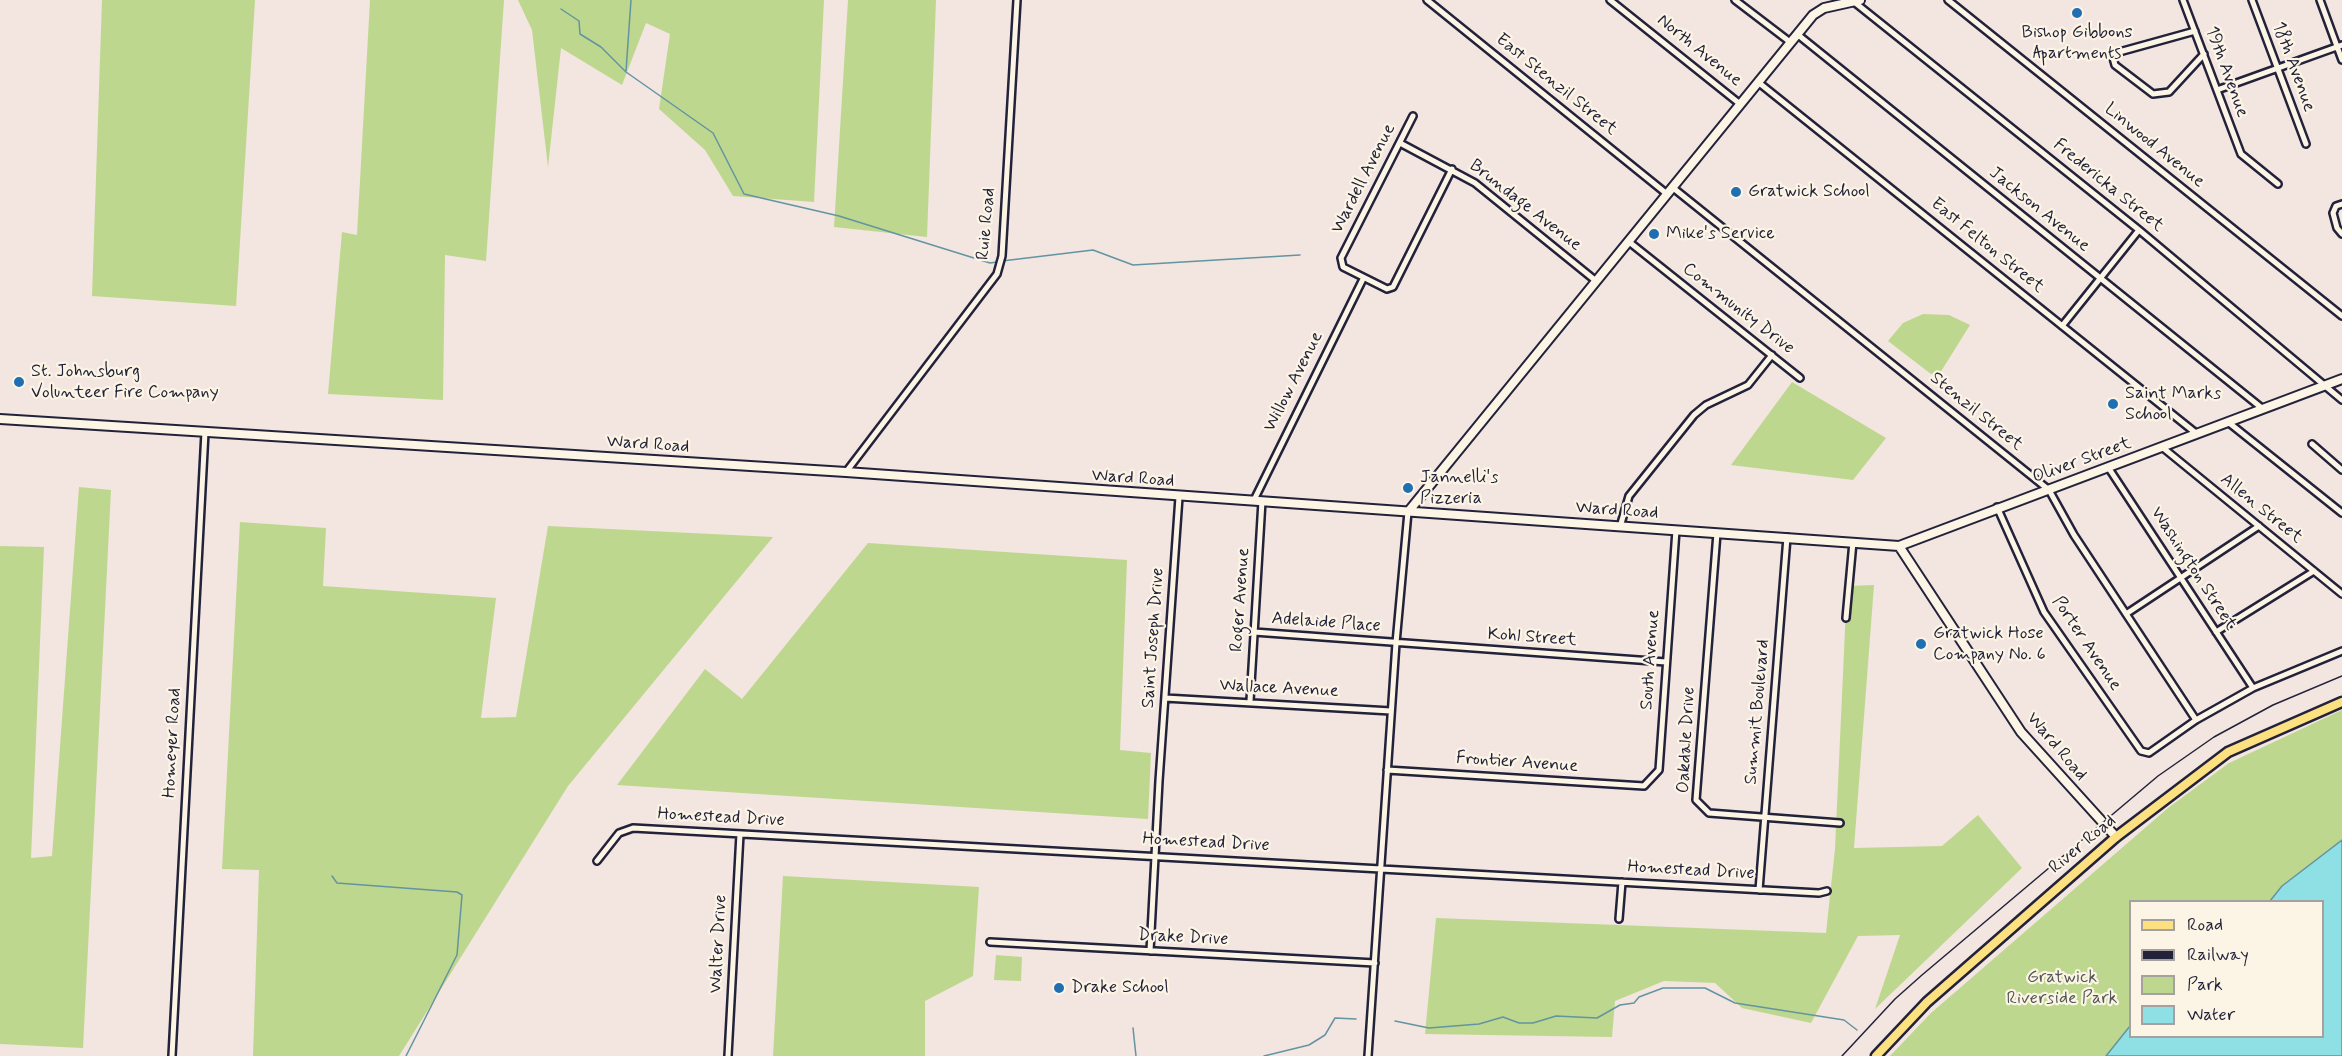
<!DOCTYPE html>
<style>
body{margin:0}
#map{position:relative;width:2342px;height:1056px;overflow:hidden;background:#f3e5e0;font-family:Mynerve,sans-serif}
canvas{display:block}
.legend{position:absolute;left:2129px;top:900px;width:195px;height:138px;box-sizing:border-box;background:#fcf5e5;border:2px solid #a5a1a1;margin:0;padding:8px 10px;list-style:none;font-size:18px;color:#22223b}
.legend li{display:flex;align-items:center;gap:12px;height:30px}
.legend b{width:30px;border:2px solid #a5a1a1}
</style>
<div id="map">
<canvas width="2342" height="1056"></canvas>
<ul class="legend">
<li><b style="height:8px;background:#fde080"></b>Road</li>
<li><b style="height:8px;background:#22223b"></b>Railway</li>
<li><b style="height:16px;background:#bed78e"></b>Park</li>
<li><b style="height:16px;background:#8fe0e5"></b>Water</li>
</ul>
</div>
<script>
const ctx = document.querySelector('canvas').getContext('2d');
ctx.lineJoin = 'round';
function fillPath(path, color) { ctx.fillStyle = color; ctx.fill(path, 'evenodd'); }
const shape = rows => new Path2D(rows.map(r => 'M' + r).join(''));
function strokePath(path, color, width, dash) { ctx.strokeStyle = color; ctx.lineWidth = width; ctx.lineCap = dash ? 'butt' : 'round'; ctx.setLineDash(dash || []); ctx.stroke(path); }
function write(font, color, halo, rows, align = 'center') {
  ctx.font = font + ' Mynerve,sans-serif'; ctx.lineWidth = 4.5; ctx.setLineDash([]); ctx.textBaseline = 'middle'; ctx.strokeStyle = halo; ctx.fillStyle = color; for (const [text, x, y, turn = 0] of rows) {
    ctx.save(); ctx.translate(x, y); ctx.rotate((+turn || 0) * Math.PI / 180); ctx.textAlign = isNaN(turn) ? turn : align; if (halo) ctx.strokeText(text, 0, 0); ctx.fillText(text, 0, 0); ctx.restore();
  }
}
fillPath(shape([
 [102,0,255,0,236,306,92,296],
 [370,0,504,0,486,261,445,255,443,400,328,394,342,232,357,235],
 [518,0,824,0,814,202,733,196,705,150,659,109,670,34,646,23,622,85,561,48,548,167,532,30],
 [848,0,936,0,927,237,834,227],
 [1923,314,1949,315,1970,325,1940,373,1931,374,1888,341,1903,323],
 [1792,382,1886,438,1853,480,1731,465],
 [79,487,111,490,83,1048,0,1044,0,546,44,547,31,858,52,856],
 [240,522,326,528,323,586,496,598,481,718,516,717,548,526,773,537,568,786,399,1056,253,1056,259,870,222,869],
 [868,543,1127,560,1120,750,1151,753,1148,819,617,785,705,669,742,699],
 [1874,585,1854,848,1942,846,1978,815,2022,868,1875,1009,1900,935,1858,936,1811,1023,1742,1008,1715,983,1664,981,1615,1001,1612,1037,1425,1034,1436,918,1826,933,1835,849,1847,586],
 [2342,710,2342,840,2282,886,2270,901,2130,902,2130,1026,2106,1056,1890,1056,1931,1013,2168,808,2229,763],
 [783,876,979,887,973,976,925,1001,925,1056,773,1056],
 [996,955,1022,957,1021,981,994,980]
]), '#bed78e');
const water = shape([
 [2342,840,2342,1056,2106,1056,2130,1026,2130,1036,2322,1036,2322,902,2270,901,2282,886,2342,840]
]);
fillPath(water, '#8fe0e5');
strokePath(water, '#6394a1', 1.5);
strokePath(shape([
 [561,9,579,21,580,34,601,47,626,72,713,133,744,194,839,216,990,263,997,262],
 [626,71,631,0],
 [1002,261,1093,250,1133,265,1300,255],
 [332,876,337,883,457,892,462,895,457,955,406,1056],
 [1395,1021,1429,1028,1479,1024,1503,1017,1519,1023,1533,1023,1556,1016,1597,1018,1620,1005,1634,1003,1639,997,1663,988,1705,988,1735,1003,1844,1020,1857,1030],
 [1133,1028,1136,1056],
 [1264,1056,1309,1045,1325,1035,1335,1018,1356,1019]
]), '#6394a1', 1.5);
const street = shape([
 [1427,0,1667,194],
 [1610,0,1740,104],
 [1735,0,1790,42],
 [1948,0,2342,316],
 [2183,0,2241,154,2278,184],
 [2252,0,2306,144],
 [2320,0,2342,60],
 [1853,1,2139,230,2342,400],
 [2195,31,2112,54,2115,65,2153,94,2169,92,2204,54],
 [1797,34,2263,409],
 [1758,82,2197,434],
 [2217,90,2342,45],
 [1413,116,1341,258,1343,267,1387,289,1393,287,1452,169],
 [1400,143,1475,183,1596,281],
 [1672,187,2049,490,2074,535,2196,720],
 [2342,204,2336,206,2333,213,2337,228,2342,234],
 [1628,241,1800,378],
 [2062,326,2139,230],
 [2228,422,2342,513],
 [2312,444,2342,470],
 [2162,447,2342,594],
 [2108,467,2253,688],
 [846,472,997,274,1002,256,1017,0],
 [1254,500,1363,279],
 [1997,507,2044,612,2141,751,2149,753,2196,720,2253,688,2342,651],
 [1620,527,1629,496,1694,415,1706,405,1748,385,1772,355],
 [1717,533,1696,800,1709,813,1840,823],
 [2126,614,2259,526],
 [1846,618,1853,542],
 [1254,632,1666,662],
 [2216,632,2314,571],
 [1165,698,1391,711],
 [1250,701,1262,501],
 [1387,770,1644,786,1659,770,1676,530],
 [597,861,619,833,633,828,1819,893,1827,891],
 [1759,890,1787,537],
 [1619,919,1622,882],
 [990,942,1375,963],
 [1150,951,1159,781,1179,497],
 [172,1056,205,432],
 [728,1056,740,834],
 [1368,1056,1396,643,1408,512]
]);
const secondary = shape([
 [0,419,846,472,1899,546,2342,379],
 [1408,512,1813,15,1824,8,1860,0],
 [1899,546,2021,732,2116,837]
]);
const primary = shape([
 [1876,1056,1927,1002,2116,837,2228,752,2342,702]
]);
strokePath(street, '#22223b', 10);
strokePath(secondary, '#22223b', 12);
strokePath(primary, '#22223b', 13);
strokePath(street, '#fcf5e5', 5);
strokePath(secondary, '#fcf5e5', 8);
strokePath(primary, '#fde080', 8);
strokePath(shape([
 [1842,1056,1895,999,1922,975,2158,776,2214,737,2273,705,2342,676]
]), '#22223b', 1.5);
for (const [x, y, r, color] of [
 [2077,13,6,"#1f6fb2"],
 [1736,192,6,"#1f6fb2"],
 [1654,234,6,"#1f6fb2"],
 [19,382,6,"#1f6fb2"],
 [2113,404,6,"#1f6fb2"],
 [1408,488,6,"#1f6fb2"],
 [1921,644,6,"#1f6fb2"],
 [1059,988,6,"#1f6fb2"]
]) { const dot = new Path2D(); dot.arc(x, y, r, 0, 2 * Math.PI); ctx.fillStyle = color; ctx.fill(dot); strokePath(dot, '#fcf5e5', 2); }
write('18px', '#22223b', '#fcf5e5', [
 ["Bishop Gibbons",2077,33,"center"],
 ["Apartments",2077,54,"center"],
 ["Gratwick School",1748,192],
 ["Mike's Service",1666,234],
 ["St. Johnsburg",31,372],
 ["Volunteer Fire Company",31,393],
 ["Saint Marks",2125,394],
 ["School",2125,415],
 ["Jannelli's",1420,478],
 ["Pizzeria",1420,499],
 ["Gratwick Hose",1933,634],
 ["Company No. 6",1933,655],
 ["Drake School",1071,988]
], 'left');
write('18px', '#22223b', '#fcf5e5', [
 ["North Avenue",1699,51,39],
 ["18th Avenue",2293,67,70],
 ["19th Avenue",2226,72,70],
 ["East Stenzil Street",1556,85,39],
 ["Linwood Avenue",2154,146,39],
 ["Wardell Avenue",1364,179,-63],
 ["Fredericka Street",2108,186,39],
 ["Brundage Avenue",1525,206,38],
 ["Jackson Avenue",2039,210,39],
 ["Ruie Road",987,224,-85],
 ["East Felton Street",1987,246,39],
 ["Community Drive",1738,309,38],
 ["Willow Avenue",1294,382,-63],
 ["Stenzil Street",1976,412,39],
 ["Ward Road",648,445,4],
 ["Oliver Street",2082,461,-20],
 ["Ward Road",1133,479,4],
 ["Allen Street",2261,509,39],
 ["Ward Road",1617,511,4],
 ["Washington Street",2193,569,57],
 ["Roger Avenue",1241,600,-86],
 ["Adelaide Place",1326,623,4],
 ["Saint Joseph Drive",1154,638,-86],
 ["Kohl Street",1532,638,4],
 ["Porter Avenue",2086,644,56],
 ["South Avenue",1651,660,-86],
 ["Wallace Avenue",1279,689,3],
 ["Summit Boulevard",1758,712,-85],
 ["Oakdale Drive",1687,740,-87],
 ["Homeyer Road",173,743,-87],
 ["Ward Road",2056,747,50],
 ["Frontier Avenue",1517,763,4],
 ["Homestead Drive",721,818,3],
 ["Homestead Drive",1206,843,3],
 ["River Road",2083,845,-40],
 ["Homestead Drive",1691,871,3],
 ["Drake Drive",1183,938,3],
 ["Walter Drive",719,944,-87]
]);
write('18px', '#515854', '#fcf5e5', [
 ["Gratwick",2062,978],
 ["Riverside Park",2062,999]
]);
</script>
